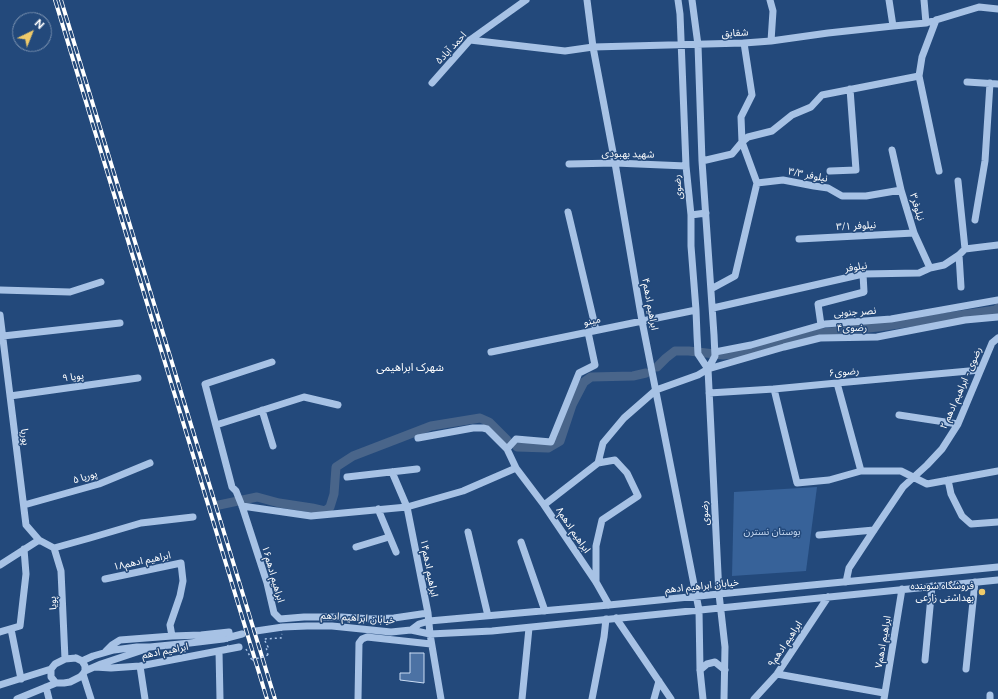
<!DOCTYPE html>
<meta charset="utf-8">
<style>
body{margin:0}
#map{position:relative;width:998px;height:699px;overflow:hidden;background:#23497b;font-family:"Public Sans",sans-serif}
canvas{display:block}
.north{position:absolute;left:12px;top:12px;width:40px;height:40px;box-sizing:border-box;background:#23497b;border:1px solid #7b92b0;border-radius:50%;rotate:43deg;font-size:11px;font-weight:700;line-height:16px;text-align:center;color:#fff}
.north::after{content:'';display:block;margin:auto;width:14px;height:18px;background:#efca6a;clip-path:polygon(50% 0,100% 100%,50% 72%,0 100%)}
</style>
<div id="map">
<canvas width="998" height="699"></canvas>
<div class="north">N</div>
</div>
<script>
const ctx = document.querySelector('canvas').getContext('2d');
ctx.lineJoin = 'round';
function fillPath(path, color) { ctx.fillStyle = color; ctx.fill(path, 'evenodd'); }
const shape = rows => new Path2D(rows.map(r => 'M' + r).join(''));
function strokePath(path, color, width, dash) { ctx.strokeStyle = color; ctx.lineWidth = width; ctx.lineCap = dash ? 'butt' : 'round'; ctx.setLineDash(dash || []); ctx.stroke(path); }
function write(font, color, halo, rows, align = 'center') {
  ctx.font = font + ' "Public Sans","Noto Sans Arabic",sans-serif'; ctx.lineWidth = 3; ctx.setLineDash([]); ctx.textBaseline = 'middle'; ctx.strokeStyle = halo; ctx.fillStyle = color; for (const [text, x, y, turn = 0] of rows) {
    ctx.save(); ctx.translate(x, y); ctx.rotate((+turn || 0) * Math.PI / 180); ctx.textAlign = isNaN(turn) ? turn : align; if (halo) ctx.strokeText(text, 0, 0); ctx.fillText(text, 0, 0); ctx.restore();
  }
}
fillPath(shape([
 [817,487,806,571,732,576,734,492]
]), '#376299');
strokePath(shape([
 [657,367,666,358,675,351,689,351,723,355,746,353,821,333,878,327,996,310,998,308],
 [517,447,548,448,560,441,572,405,584,382,591,377,633,376,646,373],
 [219,505,257,497,279,503,312,508,325,511,330,507,334,494,336,467,353,456,431,426,480,418,489,422,507,440]
]), '#49658a', 9);
const building = shape([
 [410,653,424,653,424,683,400,680,400,673,410,673,410,653]
]);
fillPath(building, '#4c72a4');
strokePath(building, '#cadcf4', 1);
strokePath(shape([
 [242,634,256,631]
]), '#44648f', 7, [7, 3.5]);
strokePath(shape([
 [246,649,252,660],
 [268,655,266,647,268,647,264,639,281,638,282,634]
]), '#a7c2e5', 1.5, [2, 3]);
strokePath(shape([
 [587,0,593,47,615,163,642,321,699,610,700,670,703,699],
 [678,0,680,14,686,166,691,215,691,246,696,310,697,335,698,354,708,369],
 [692,0,698,45,702,161,714,335,715,356,708,369,719,594,725,647,724,699],
 [770,0,773,11,771,41],
 [889,0,893,26],
 [924,0,926,23],
 [470,40,565,51,593,47,744,43,771,41,828,33,893,26,926,23,979,7,998,9],
 [919,76,939,171],
 [967,82,998,84],
 [432,83,470,40,526,0],
 [892,150,901,190,914,233,930,268],
 [702,161,732,154,742,142,741,117,752,95,744,43],
 [569,164,615,163,686,166],
 [830,171,856,170,850,89],
 [958,181,965,249],
 [757,183,783,180,814,186,828,188,842,196,866,196,901,190],
 [568,212,596,330],
 [691,215,706,213],
 [975,220,985,161,990,83],
 [799,239,914,233],
 [959,255,961,287],
 [711,289,735,276,757,183,742,142,748,137,772,131,792,115,811,107,822,95,919,76,922,57,936,20],
 [0,290,70,292,101,282],
 [713,308,863,274,919,273,930,268,944,265,959,255,965,249,998,245],
 [0,315,26,525,39,540,54,548],
 [821,325,818,304,864,292,863,274],
 [3,336,120,323],
 [491,352,696,310],
 [715,352,751,345,825,324,891,319,998,300],
 [272,362,205,384,232,487,236,491,242,506,267,583,274,613,280,619,304,617,341,617,372,619,394,618,428,613],
 [837,383,861,471],
 [774,389,797,483,829,480,861,471,901,471,927,484,998,471],
 [709,393,774,389,837,383,980,370],
 [10,396,138,378],
 [262,410,273,446],
 [899,415,958,424],
 [216,425,304,397,338,405],
 [418,438,473,428,483,428,487,429,507,449],
 [516,468,544,505,596,582,609,605],
 [392,472,407,507,428,613,430,634,441,699],
 [347,477,417,469],
 [948,480,951,494,962,516,971,524,998,522],
 [24,505,99,484,150,463],
 [544,505,598,463,603,443,624,418,656,390,698,375,708,369,784,347,820,338,877,337,965,320,998,317],
 [242,506,311,516,407,507,463,491,516,468,507,449,516,439,551,442,579,373,595,365,588,332],
 [378,509,396,552],
 [468,532,488,616],
 [819,535,874,530],
 [521,542,545,611],
 [356,547,389,537],
 [54,548,90,538,141,523,193,517],
 [54,548,61,571,65,659],
 [0,565,39,540],
 [105,579,181,563,183,581,180,596,170,625,172,636],
 [596,582,596,546,602,520,638,496,627,473,615,460,598,463],
 [846,582,849,568,874,530,903,487,927,465,942,449,958,424,992,343,998,338],
 [616,618,671,699],
 [11,629,21,679],
 [411,630,419,624,429,621,609,605,719,594,998,567],
 [256,631,283,627,307,626,332,626,391,632,411,630,430,634,492,631,998,580],
 [0,632,20,626,26,574,24,549],
 [106,651,112,645,120,640,172,636,201,635,229,632],
 [219,651,220,699],
 [76,658,82,661,85,666,85,671,83,674,80,677,70,682,64,683,56,683,51,677,51,669,55,664,65,659,76,658],
 [925,660,932,586],
 [82,661,93,656,114,650,137,647,150,647,190,643,223,639,242,634],
 [140,666,145,699],
 [95,667,111,668,140,666,239,647],
 [966,669,975,582],
 [700,670,707,664,715,662,725,670],
 [85,671,101,664,146,649],
 [83,674,91,699],
 [777,674,884,693],
 [0,685,51,669],
 [46,687,49,699],
 [17,699,56,683],
 [358,699,359,643,362,639,367,637,431,644],
 [522,699,529,628],
 [592,699,604,637,606,619],
 [654,699,659,681],
 [754,699,777,674,828,597],
 [884,699,902,589],
 [990,699,990,695]
]), '#a7c2e5', 7);
const rail = shape([
 [55,0,267,699],
 [61,0,275,699]
]);
strokePath(rail, '#fff', 4);
strokePath(rail, '#23497b', 2.5, [8]);
strokePath(shape([
 [280,624,282,634],
 [226,635,228,646],
 [252,660,268,655]
]), '#a7c2e5', 1.5, [2, 3]);
for (const [x, y, r, color] of [
 [982,592,4,"#efca6a"]
]) { const dot = new Path2D(); dot.arc(x, y, r, 0, 2 * Math.PI); ctx.fillStyle = color; ctx.fill(dot); strokePath(dot, '#23497b', 1.5); }
write('10px', '#fff', '#23497b', [
 ["شقایق",735,33,-3],
 ["احمد آباد۵",451,48,-47],
 ["شهید بهبودی",628,154,1],
 ["نیلوفر ۳/۳",808,175,11],
 ["رضوی",678,187,-96],
 ["نیلوفر۳",917,207,73],
 ["نیلوفر ۳/۱",856,226,-3],
 ["نیلوفر",856,267,-9],
 ["ابراهیم ادهم۴",650,304,80],
 ["نصر جنوبی",855,312,-4],
 ["مینو",592,321,-12],
 ["رضوی۴",852,328,-1],
 ["رضوی۶",844,372,-5],
 ["پویا ۹",73,377,-8],
 ["رضوی - ابراهیم ادهم ۲",961,388,-66],
 ["پوریا",25,437,83],
 ["پوریا ۵",85,477,-17],
 ["رضوی",705,513,-93],
 ["ابراهیم ادهم۸",573,530,56],
 ["ابراهیم ادهم۱۸",142,561,-12],
 ["ابراهیم ادهم۱۴",429,568,79],
 ["ابراهیم ادهم۱۶",273,574,74],
 ["خیابان ابراهیم ادهم",702,586,-6],
 ["پویا",53,603,-93],
 ["خیابان ابراهیم ادهم",358,618,4],
 ["ابراهیم ادهم۷",883,642,-80],
 ["ابراهیم ادهم۹",785,644,-56],
 ["ابراهیم ادهم",165,651,-11]
]);
write('10px', '#cadcf4', '#23497b', [
 ["بوستان نسترن",772,532]
]);
write('10px', '#fff', '#23497b', [
 ["فروشگاه شوینده",974,586],
 ["بهداشتی زارعی",974,598]
], 'right');
write('11px', '#fff', '#23497b', [
 ["شهرک ابراهیمی",410,368]
]);
</script>
